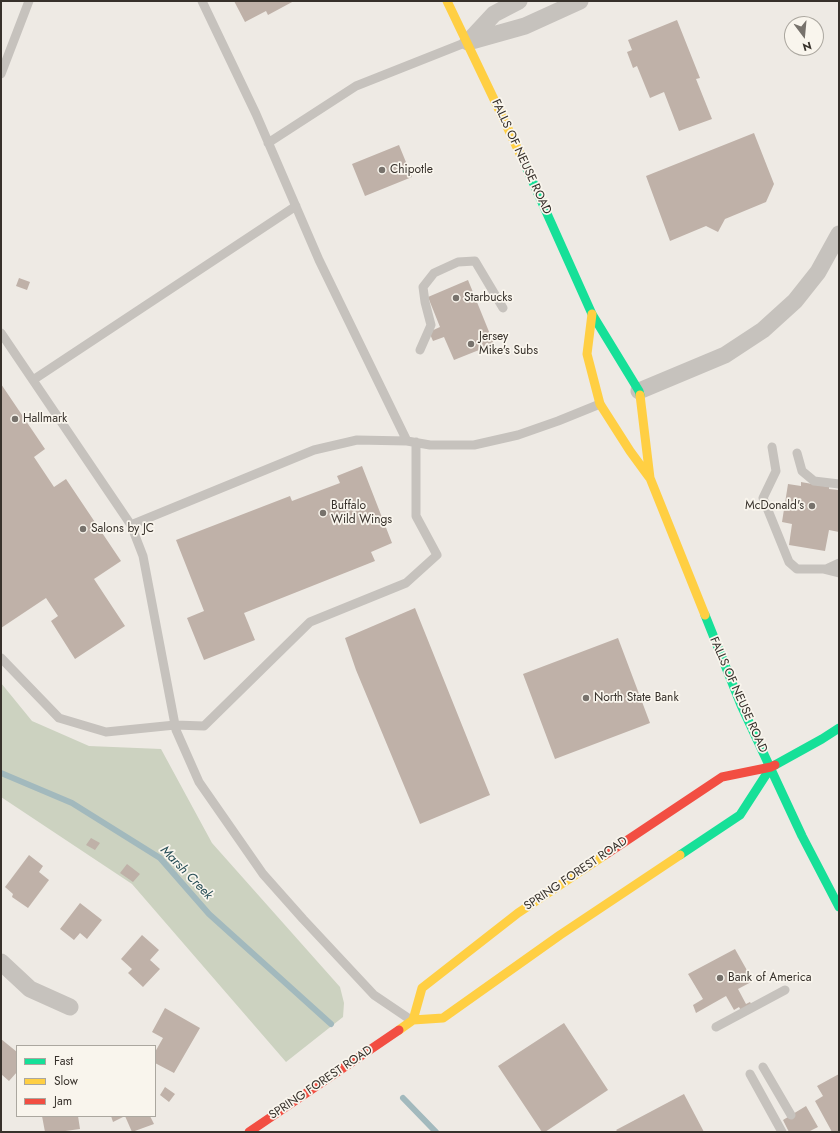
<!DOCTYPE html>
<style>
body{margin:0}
#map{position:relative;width:840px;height:1133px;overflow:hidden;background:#eeeae4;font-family:Jost,sans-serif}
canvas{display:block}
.frame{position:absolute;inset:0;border:2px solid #37312b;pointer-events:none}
.legend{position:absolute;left:16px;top:1045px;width:140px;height:72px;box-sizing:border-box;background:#f9f5ed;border:1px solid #aba79f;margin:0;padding:5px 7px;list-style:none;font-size:12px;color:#37312b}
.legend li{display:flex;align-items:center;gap:8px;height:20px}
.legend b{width:20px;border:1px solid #aba79f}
.north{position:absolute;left:784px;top:16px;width:40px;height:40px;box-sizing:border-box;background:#f9f5ed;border:1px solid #aba79f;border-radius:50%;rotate:164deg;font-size:11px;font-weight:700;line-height:16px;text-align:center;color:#37312b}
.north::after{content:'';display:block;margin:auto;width:14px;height:18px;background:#77726c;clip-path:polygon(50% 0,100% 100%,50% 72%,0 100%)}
</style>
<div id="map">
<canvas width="840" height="1133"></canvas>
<div class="frame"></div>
<ul class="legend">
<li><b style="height:5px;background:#16e098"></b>Fast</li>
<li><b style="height:5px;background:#ffcf43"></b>Slow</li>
<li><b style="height:5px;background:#f24e42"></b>Jam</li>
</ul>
<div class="north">N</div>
</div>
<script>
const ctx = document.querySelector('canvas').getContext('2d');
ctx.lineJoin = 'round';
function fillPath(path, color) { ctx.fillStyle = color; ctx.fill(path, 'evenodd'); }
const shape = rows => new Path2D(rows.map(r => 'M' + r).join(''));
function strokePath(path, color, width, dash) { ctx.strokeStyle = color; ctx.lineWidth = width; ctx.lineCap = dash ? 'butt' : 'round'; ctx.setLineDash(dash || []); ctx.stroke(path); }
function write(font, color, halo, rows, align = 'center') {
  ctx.font = font + ' Jost,sans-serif'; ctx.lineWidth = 3.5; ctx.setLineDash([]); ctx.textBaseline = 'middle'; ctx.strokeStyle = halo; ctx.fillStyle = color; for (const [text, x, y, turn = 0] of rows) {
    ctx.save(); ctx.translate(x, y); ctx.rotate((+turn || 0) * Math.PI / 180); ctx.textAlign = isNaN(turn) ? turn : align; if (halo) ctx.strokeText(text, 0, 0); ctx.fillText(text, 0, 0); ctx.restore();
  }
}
fillPath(shape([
 [1,683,32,721,89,746,161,749,212,843,340,987,344,1003,343,1017,286,1062,132,884,1,797]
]), '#ccd2c0');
strokePath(shape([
 [1,773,72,803,160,858,209,914,331,1024],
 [403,1098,436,1132]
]), '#a2b9bd', 6);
fillPath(shape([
 [234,1,294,1,268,15,266,11,245,22],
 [677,20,700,78,696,79,712,119,679,131,664,92,650,98,637,66,633,68,627,52,632,50,628,40],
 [754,133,774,184,766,202,725,219,718,232,706,226,670,241,646,176],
 [399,145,412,177,365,196,352,164],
 [19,278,30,282,27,290,16,286],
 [468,280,494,344,454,360,444,337,433,341,429,332,440,327,428,297],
 [1,384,45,449,34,457,54,487,66,479,121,561,94,579,125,626,75,659,51,621,58,616,46,598,1,628],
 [362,466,392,543,371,552,375,561,244,613,255,640,204,660,187,618,204,611,176,540,290,496,292,501,340,483,337,476],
 [801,482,829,487,829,489,839,490,839,532,829,530,825,551,789,545,792,524,782,522,788,484,801,486],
 [415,608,490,795,420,824,356,670,345,638],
 [618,638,650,723,555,759,523,674],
 [91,838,100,843,95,850,86,845],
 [29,855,43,866,39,872,49,880,28,908,12,897,13,894,5,887],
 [127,864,140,874,133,882,120,873],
 [80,903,102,920,87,939,80,933,74,940,60,929],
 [142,935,159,950,150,960,160,969,143,987,128,973,132,969,121,959],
 [735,949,753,981,738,989,746,1004,750,1002,755,1010,744,1016,739,1007,734,1010,726,996,696,1013,693,1005,703,999,688,974],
 [165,1008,200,1028,174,1073,155,1063,155,1052,163,1038,152,1032],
 [564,1023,608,1090,545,1132,542,1132,498,1066],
 [1,1039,17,1052,17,1072,9,1081,1,1074],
 [839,1074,839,1132,832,1132,815,1101,823,1096,817,1086],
 [165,1087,175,1094,169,1102,160,1095],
 [684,1094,704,1132,618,1132,616,1130],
 [806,1106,818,1127,808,1132,789,1132,783,1120],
 [42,1116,78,1116,80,1129,58,1132,45,1132],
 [111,1116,125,1116,113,1122],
 [125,1116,150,1116,154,1124,132,1132]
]), '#bfb1a8');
strokePath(shape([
 [202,1,256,114,319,260,407,441],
 [1,74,29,1],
 [268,143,356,86,467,42],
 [1,333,131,525,314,450,357,440,407,441,430,445,474,445,518,435,558,421,600,404],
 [420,350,431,325,425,302,423,287,434,273,458,262,475,261,503,308],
 [33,380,296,206],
 [772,447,776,471,763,498,789,562,797,569,826,569,839,563],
 [797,453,802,471,814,481,839,484],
 [131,525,143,556,176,730,199,782,263,874,303,919,374,995,411,1020],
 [823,569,839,573],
 [1,658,59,718,106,732,175,725,204,726,310,622,406,583,437,555,416,516,416,442],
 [716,1027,785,990],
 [763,1067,791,1115],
 [750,1074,782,1132]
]), '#c6c2bd', 9);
strokePath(shape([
 [468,42,525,26,580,1],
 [468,42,494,14,519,1],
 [639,391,725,355,763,330,795,301,818,272,839,234],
 [1,962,30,989,70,1007]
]), '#c6c2bd', 17);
strokePath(shape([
 [523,160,592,314,639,391,640,395],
 [705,615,741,705,802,836,839,907],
 [775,765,822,739,839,728],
 [680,855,740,815,771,767]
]), '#16e098', 9);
strokePath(shape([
 [447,1,523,160],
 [592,314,587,354,600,404,630,451,649,477],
 [640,395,650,478,705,615],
 [413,1020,422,988,518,913,605,855],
 [399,1030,413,1020,443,1018,560,935,680,855]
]), '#ffcf43', 9);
strokePath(shape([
 [605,855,722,777,771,767,775,765],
 [249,1132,399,1030]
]), '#f24e42', 9);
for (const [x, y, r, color] of [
 [382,170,4,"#77726c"],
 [456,298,4,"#77726c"],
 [471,344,4,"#77726c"],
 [15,419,4,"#77726c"],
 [812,506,4,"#77726c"],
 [323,513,4,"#77726c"],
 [83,529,4,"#77726c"],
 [586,698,4,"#77726c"],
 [720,978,4,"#77726c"]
]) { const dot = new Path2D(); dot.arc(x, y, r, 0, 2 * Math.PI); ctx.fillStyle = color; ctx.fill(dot); strokePath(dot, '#f9f5ed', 1.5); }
write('12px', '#37312b', '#f9f5ed', [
 ["FALLS OF NEUSE ROAD",521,157,65],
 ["FALLS OF NEUSE ROAD",738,695,66],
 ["SPRING FOREST ROAD",576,874,-34],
 ["SPRING FOREST ROAD",321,1083,-34]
]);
write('12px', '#37312b', '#f9f5ed', [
 ["Chipotle",390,170],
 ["Starbucks",464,298],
 ["Jersey",479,337],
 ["Mike's Subs",479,351],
 ["Hallmark",23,419],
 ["Buffalo",331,506],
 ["Wild Wings",331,520],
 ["McDonald's",804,506,"right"],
 ["Salons by JC",91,529],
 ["North State Bank",594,698],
 ["Bank of America",728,978]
], 'left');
write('italic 13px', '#244c55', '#f9f5ed', [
 ["Marsh Creek",186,873,46]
]);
</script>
